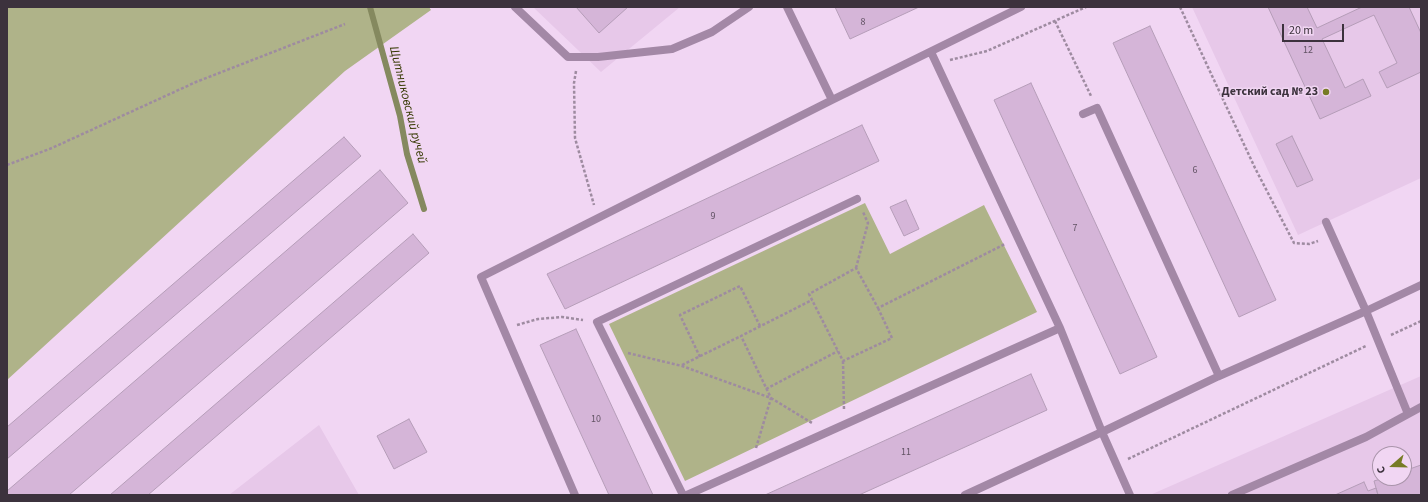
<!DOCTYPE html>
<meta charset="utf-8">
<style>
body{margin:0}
#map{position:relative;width:1428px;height:502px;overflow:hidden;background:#f1d6f3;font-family:"Source Sans 3",sans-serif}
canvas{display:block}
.frame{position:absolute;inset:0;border:8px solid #3c323d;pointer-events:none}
.north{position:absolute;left:1372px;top:446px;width:40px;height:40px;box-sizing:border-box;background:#f1d6f3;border:1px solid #a994aa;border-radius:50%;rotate:250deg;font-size:11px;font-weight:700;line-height:16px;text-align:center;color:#3c323d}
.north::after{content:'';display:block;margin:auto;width:14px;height:18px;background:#777b25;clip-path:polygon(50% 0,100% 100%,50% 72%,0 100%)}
.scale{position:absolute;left:1282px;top:24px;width:62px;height:18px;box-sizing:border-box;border:2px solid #3c323d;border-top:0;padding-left:5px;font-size:12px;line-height:14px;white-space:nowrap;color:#3c323d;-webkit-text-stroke:3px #f1d6f3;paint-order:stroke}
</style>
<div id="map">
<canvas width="1428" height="502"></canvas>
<div class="frame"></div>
<div class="north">С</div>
<div class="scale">20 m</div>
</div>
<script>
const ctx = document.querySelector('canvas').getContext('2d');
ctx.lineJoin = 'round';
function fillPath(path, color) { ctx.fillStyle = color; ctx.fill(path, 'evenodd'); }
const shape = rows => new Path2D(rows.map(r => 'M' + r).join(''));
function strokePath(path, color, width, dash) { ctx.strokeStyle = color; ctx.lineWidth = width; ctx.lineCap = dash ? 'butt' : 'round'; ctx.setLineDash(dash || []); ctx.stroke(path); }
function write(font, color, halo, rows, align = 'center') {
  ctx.font = font + ' "Source Sans 3",sans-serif'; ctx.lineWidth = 3; ctx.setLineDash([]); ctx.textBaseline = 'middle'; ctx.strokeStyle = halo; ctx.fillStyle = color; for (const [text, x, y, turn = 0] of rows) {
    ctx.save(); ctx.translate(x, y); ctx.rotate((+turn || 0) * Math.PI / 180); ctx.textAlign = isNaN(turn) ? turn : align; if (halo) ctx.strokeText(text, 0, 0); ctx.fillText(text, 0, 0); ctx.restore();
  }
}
fillPath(shape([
 [533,7,680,7,601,72],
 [1192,7,1421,7,1421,178,1298,235],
 [1421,376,1421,495,1150,495],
 [1380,454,1404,454,1404,478,1380,478],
 [319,425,359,495,229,495]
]), '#e7c8e9');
fillPath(shape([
 [7,7,429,7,431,10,345,71,7,380],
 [865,203,890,254,984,205,1037,312,685,481,609,324]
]), '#afb389');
strokePath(shape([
 [370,7,400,116,407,154,424,209]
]), '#85895f', 6);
const building = shape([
 [576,7,628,7,599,33,576,7],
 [835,7,919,7,850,39,835,7],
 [1268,7,1307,7,1317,28,1362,7,1409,7,1421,33,1421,72,1387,88,1379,72,1397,63,1374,15,1322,39,1345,88,1363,79,1371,96,1320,119,1268,7],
 [1150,26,1276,300,1239,317,1113,43,1150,26],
 [1031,83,1157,357,1120,374,994,100,1031,83],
 [862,125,879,161,565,309,547,274,862,125],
 [1292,136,1313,180,1297,187,1276,144,1292,136],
 [344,137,361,156,7,459,7,427,344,137],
 [380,170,408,203,69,495,7,495,7,491,380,170],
 [906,200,919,229,904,236,890,207,906,200],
 [413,234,429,253,148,495,110,495,413,234],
 [576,329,653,495,609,495,540,345,576,329],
 [1031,374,1047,410,859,495,765,495,1031,374],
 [409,419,427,452,394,469,377,436,409,419],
 [1421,465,1421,495,1378,495,1374,481,1384,478,1404,478,1404,471,1421,465],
 [1364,482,1368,491,1376,488,1378,495,1335,495,1364,482]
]);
fillPath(building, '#d5b5d8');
strokePath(building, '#b59db8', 1);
strokePath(shape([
 [1180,7,1255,168,1294,243,1309,244,1318,241],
 [1055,21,1091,96],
 [950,60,987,51,1086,7],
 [576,71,574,83,575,138,594,205],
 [7,165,52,148,196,82,345,24],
 [856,268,868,223,863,212],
 [878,308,892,338,843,361,809,294,856,268,878,308,1005,244],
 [517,325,538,319,562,317,583,320],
 [1391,335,1421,321],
 [628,353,682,366,771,398,812,423],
 [700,357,680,315,740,286,760,326],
 [843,361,844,410],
 [682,365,741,336],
 [766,389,838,351],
 [756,448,771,398,741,336,812,300],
 [1128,459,1366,346]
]), '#9e8ba0', 2.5, [3, 2]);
strokePath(shape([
 [515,7,568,57,598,57,672,49,712,32,749,7],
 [787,7,832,100],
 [931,52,1060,328],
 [1083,114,1097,108,1219,376],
 [1326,222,1366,311,1408,414],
 [575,495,481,277,832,100,1021,7],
 [683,495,597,322,857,199],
 [687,495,1060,328,1102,432,1130,495],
 [965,495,1102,432,1219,376,1366,311,1421,285],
 [1232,495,1366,437,1421,407]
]), '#a388a6', 8);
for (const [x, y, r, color] of [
 [1326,92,4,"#777b25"]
]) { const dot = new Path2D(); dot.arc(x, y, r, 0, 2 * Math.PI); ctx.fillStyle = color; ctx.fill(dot); strokePath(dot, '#f1d6f3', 1.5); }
write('10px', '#625364', null, [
 ["8",863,23],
 ["12",1308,51],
 ["6",1195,171],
 ["9",713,217],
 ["7",1075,229],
 ["10",596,420],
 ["11",906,453]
]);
write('bold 12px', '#3c323d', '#f1d6f3', [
 ["Детский сад № 23",1318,92]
], 'right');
write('italic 13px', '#363902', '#f1d6f3', [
 ["Щитниковский ручей",407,105,76]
]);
</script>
